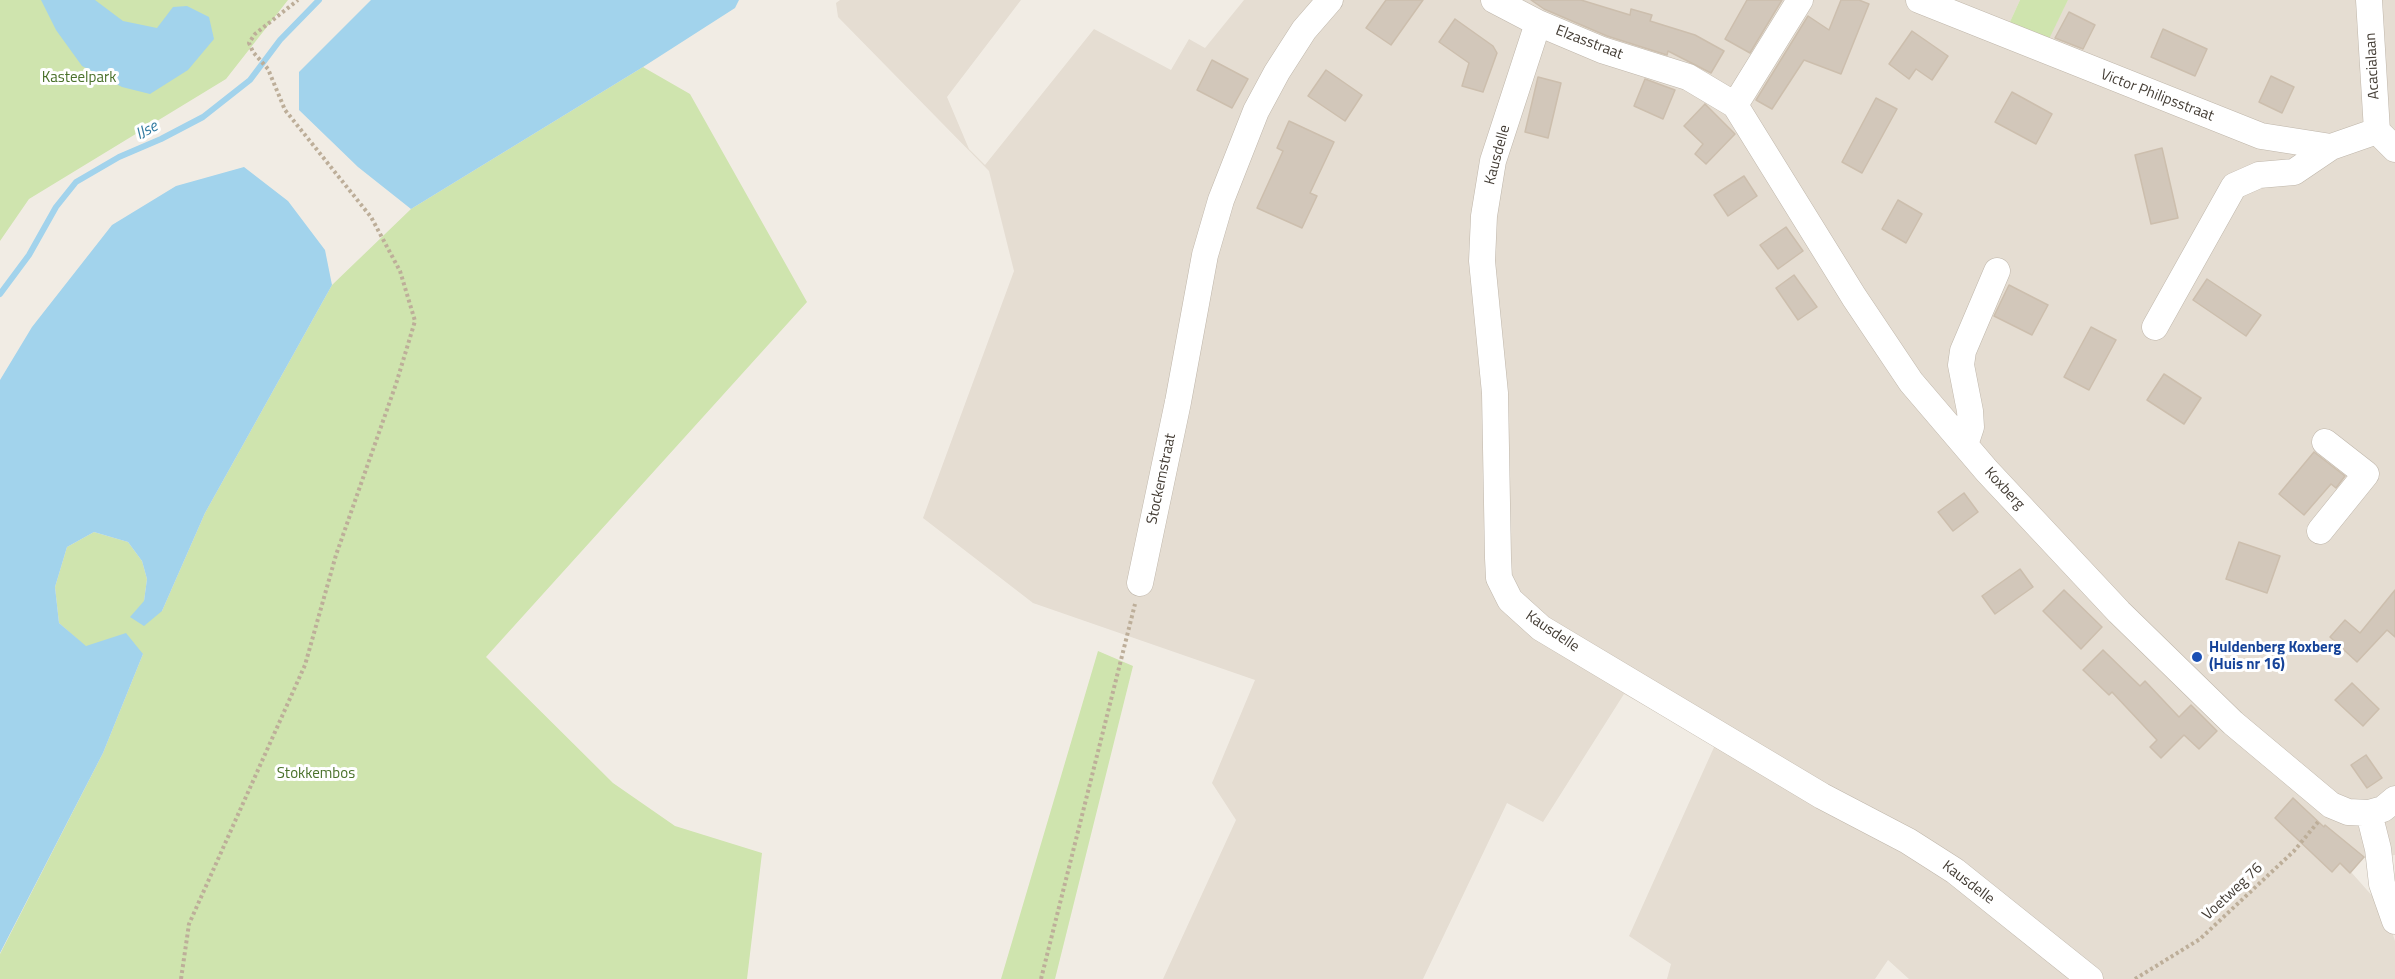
<!DOCTYPE html>
<style>
body{margin:0}
canvas{display:block;background:#f1ece4}
</style>
<canvas width="2395" height="979"></canvas>
<script>
const ctx = document.querySelector('canvas').getContext('2d');
ctx.lineJoin = 'round';
function fillPath(path, color) { ctx.fillStyle = color; ctx.fill(path, 'evenodd'); }
const shape = rows => new Path2D(rows.map(r => 'M' + r).join(''));
function strokePath(path, color, width, dash) { ctx.strokeStyle = color; ctx.lineWidth = width; ctx.lineCap = dash ? 'butt' : 'round'; ctx.setLineDash(dash || []); ctx.stroke(path); }
function write(font, color, halo, rows, align = 'center') {
  ctx.font = font + ' "Titillium Web",sans-serif'; ctx.lineWidth = 6; ctx.setLineDash([]); ctx.textBaseline = 'middle'; ctx.strokeStyle = halo; ctx.fillStyle = color; for (const [text, x, y, turn = 0] of rows) {
    ctx.save(); ctx.translate(x, y); ctx.rotate((+turn || 0) * Math.PI / 180); ctx.textAlign = isNaN(turn) ? turn : align; if (halo) ctx.strokeText(text, 0, 0); ctx.fillText(text, 0, 0); ctx.restore();
  }
}
fillPath(shape([
 [840,0,1021,0,947,97,969,149,985,165,1094,29,1171,70,1189,39,1205,48,1244,0,2020,0,2009,24,2048,39,2068,0,2395,0,2395,855,2364,858,2351,872,2383,908,2387,916,2395,941,2395,979,1909,979,1888,960,1875,979,1667,979,1671,964,1629,936,1715,745,1624,694,1543,822,1507,803,1423,979,1163,979,1236,820,1212,783,1255,680,1033,603,923,518,1014,271,989,171,838,17,836,3]
]), '#e5ddd2');
fillPath(shape([
 [0,0,288,0,226,79,29,199,0,241],
 [2020,0,2068,0,2049,39,2009,24],
 [643,67,690,94,807,302,486,657,613,783,675,826,762,853,747,979,0,979,0,954,103,753,143,654,86,647,59,623,55,587,67,547,94,532,128,542,142,561,147,579,144,601,162,611,205,513,332,285,411,209],
 [1098,651,1133,666,1055,979,1001,979]
]), '#cfe4ae');
fillPath(shape([
 [41,0,95,0,123,21,157,28,173,7,187,6,209,17,214,39,188,70,150,94,122,87,82,66,56,30],
 [371,0,739,0,735,8,643,67,411,209,358,167,299,110,299,72],
 [244,167,288,201,325,250,332,285,205,513,162,611,144,626,130,617,144,601,147,579,142,561,128,542,94,532,67,547,55,587,59,623,86,646,126,633,143,654,103,753,0,953,0,380,32,327,112,225,176,186]
]), '#a2d3ec');
strokePath(shape([
 [0,294,29,255,56,207,76,182,119,157,161,139,203,117,250,80,280,40,319,0]
]), '#a2d3ec', 6);
const building = shape([
 [1386,0,1423,0,1391,45,1366,28,1386,0],
 [1531,0,1581,0,1630,15,1631,9,1652,15,1650,21,1695,35,1724,51,1711,73,1668,51,1667,55,1607,36,1544,9,1531,0],
 [1747,0,1782,0,1750,53,1725,39,1747,0],
 [1841,0,1859,0,1869,4,1841,74,1804,60,1772,109,1756,100,1808,16,1829,30,1841,0],
 [2069,12,2095,25,2083,49,2055,38,2069,12],
 [1455,19,1493,46,1497,53,1483,92,1462,86,1469,63,1439,42,1455,19],
 [2163,29,2207,49,2195,76,2151,57,2163,29],
 [1912,31,1948,56,1932,80,1916,69,1909,79,1889,64,1912,31],
 [1212,60,1248,79,1232,108,1197,90,1212,60],
 [1326,70,1362,95,1345,121,1308,96,1326,70],
 [2271,76,2294,87,2282,113,2259,102,2271,76],
 [1538,77,1561,83,1548,138,1525,132,1538,77],
 [1645,79,1675,90,1663,119,1634,106,1645,79],
 [2012,92,2052,114,2036,144,1995,122,2012,92],
 [1876,98,1897,109,1862,173,1842,162,1876,98],
 [1705,104,1735,134,1706,164,1695,154,1703,144,1684,126,1705,104],
 [1289,121,1334,142,1310,193,1317,196,1302,228,1257,208,1283,151,1277,148,1289,121],
 [2162,148,2178,218,2151,224,2135,155,2162,148],
 [1744,176,1757,196,1728,216,1714,195,1744,176],
 [1898,200,1922,214,1906,243,1882,229,1898,200],
 [1786,227,1803,251,1778,269,1760,245,1786,227],
 [1794,275,1817,307,1798,320,1776,288,1794,275],
 [2207,279,2261,315,2246,336,2193,300,2207,279],
 [2009,285,2048,305,2032,335,1994,316,2009,285],
 [2091,327,2116,340,2089,390,2064,377,2091,327],
 [2164,374,2201,398,2184,424,2147,400,2164,374],
 [2314,452,2345,476,2336,488,2331,484,2304,515,2279,494,2314,452],
 [1964,493,1978,512,1953,531,1938,512,1964,493],
 [2239,542,2280,556,2267,593,2226,579,2239,542],
 [2020,569,2033,587,1995,614,1982,596,2020,569],
 [2064,590,2102,627,2081,649,2043,611,2064,590],
 [2395,590,2395,637,2387,630,2357,662,2330,637,2345,620,2360,633,2395,590],
 [2103,650,2140,686,2145,681,2179,717,2191,705,2217,731,2199,749,2184,735,2161,758,2150,747,2157,740,2112,692,2109,695,2083,670,2103,650],
 [2352,683,2379,709,2363,726,2335,700,2352,683],
 [2366,755,2382,778,2367,788,2351,765,2366,755],
 [2293,798,2324,827,2325,825,2364,857,2350,873,2340,863,2332,872,2275,818,2293,798]
]);
fillPath(building, '#d2c7ba');
strokePath(building, '#ccbead', 1.5);
const minor = shape([
 [1494,0,1538,23,1602,50,1688,77,1735,105,1854,297,1911,382,1987,471,2119,612,2233,723,2331,805,2348,812,2369,813,2383,809,2395,799],
 [1919,0,2261,136,2331,147,2377,131],
 [2369,0,2377,131],
 [1538,23,1493,161,1484,216,1482,261,1495,393,1498,558,1499,578,1510,600,1541,628,1822,796,1908,841,1955,871,2090,979],
 [1735,105,1800,0],
 [2377,131,2395,149],
 [2155,327,2234,186,2259,175,2294,172,2331,147],
 [1965,445,1971,427,1970,411,1961,365,1963,351,1997,271],
 [2320,531,2366,474,2325,442],
 [1140,583,1178,402,1205,255,1221,200,1256,111,1277,72,1304,30,1330,0],
 [2369,813,2378,849,2382,884,2395,921]
]);
strokePath(minor, '#bfb6aa', 27);
strokePath(shape([
 [181,979,189,924,305,665,336,555,396,384,415,321,400,271,371,217,285,110,268,69,253,52,249,43,255,34,298,0],
 [1041,979,1135,604],
 [2135,979,2200,939,2294,851,2318,822]
]), '#bdae99', 4, [3, 3]);
strokePath(minor, '#fff', 26);
for (const [x, y, r, color] of [
 [2197,657,6,"#1a4fb4"]
]) { const dot = new Path2D(); dot.arc(x, y, r, 0, 2 * Math.PI); ctx.fillStyle = color; ctx.fill(dot); strokePath(dot, '#fff', 2); }
write('15px', '#433c34', '#fff', [
 ["Elzasstraat",1589,43,21],
 ["Acacialaan",2373,66,-93],
 ["Victor Philipsstraat",2157,96,21],
 ["Kausdelle",1498,155,-75],
 ["Stockemstraat",1162,479,-78],
 ["Koxberg",2004,489,47],
 ["Kausdelle",1552,632,34],
 ["Kausdelle",1968,883,37],
 ["Voetweg 76",2233,892,-43]
]);
write('15px', '#4a712b', '#fff', [
 ["Kasteelpark",79,78],
 ["Stokkembos",316,774]
]);
write('bold 15px', '#164399', '#fff', [
 ["Huldenberg Koxberg",2209,648],
 ["(Huis nr 16)",2209,665]
], 'left');
write('italic 16px', '#317aa0', '#fff', [
 ["IJse",147,131,-27]
]);
</script>
